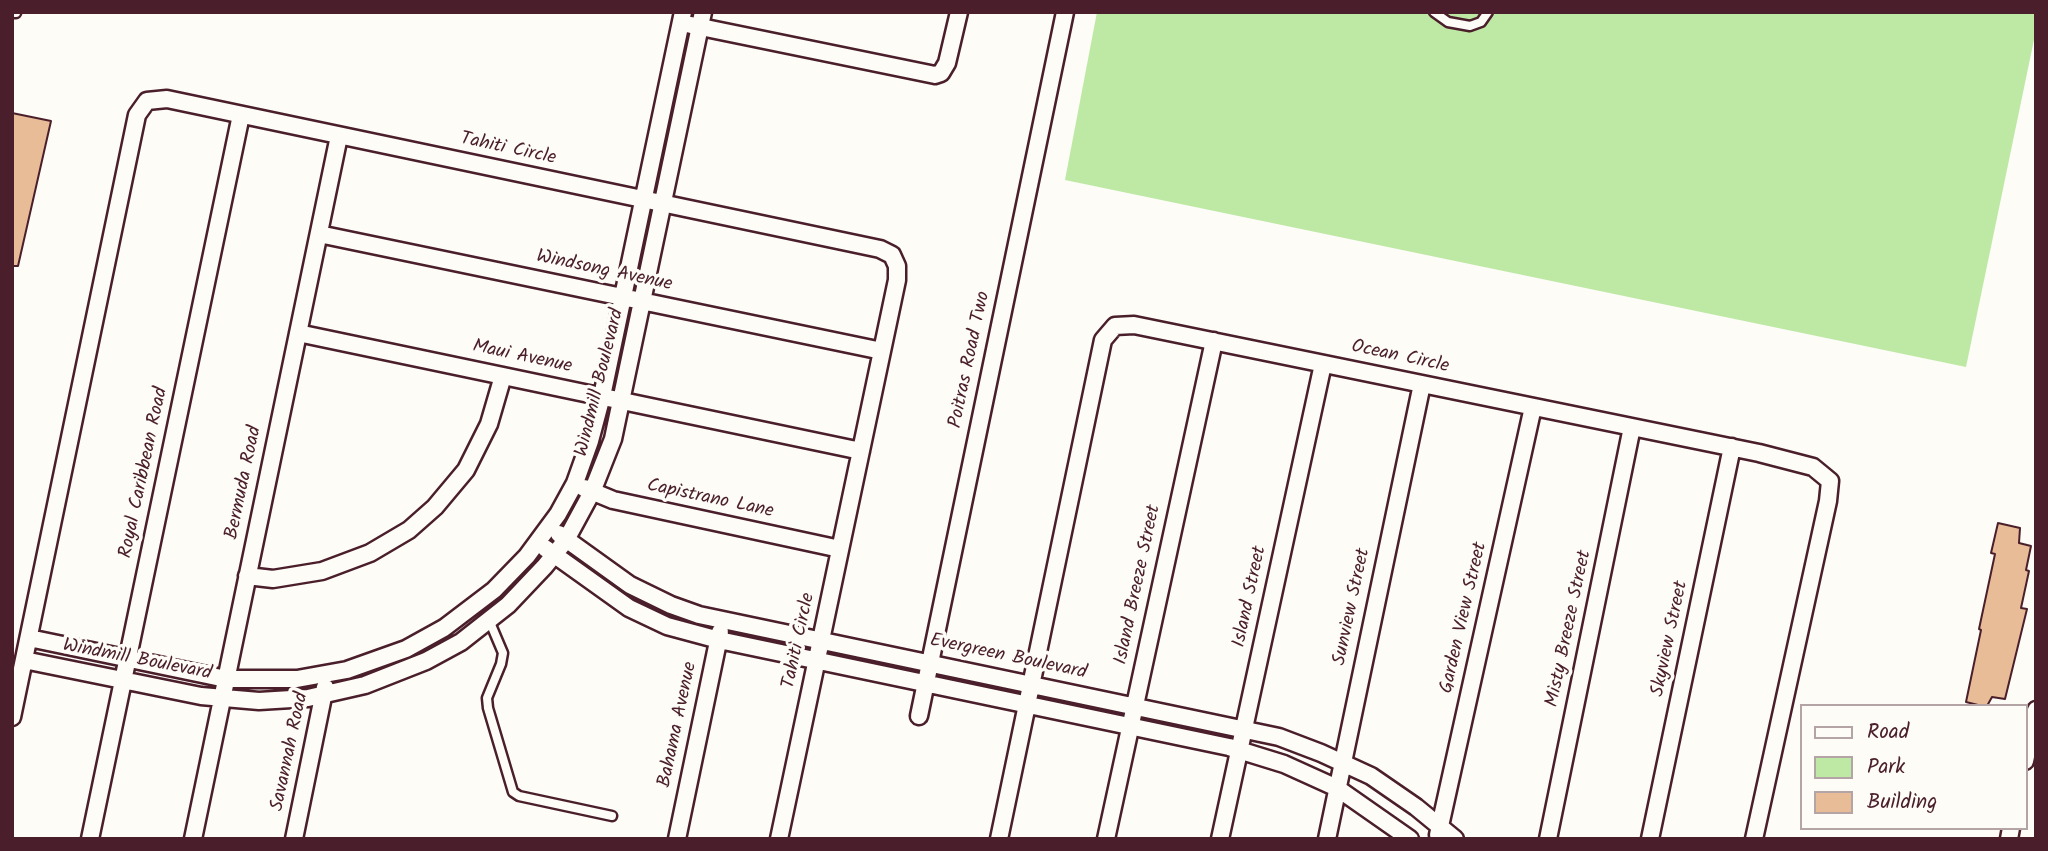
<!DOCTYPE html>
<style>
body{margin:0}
#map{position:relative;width:2048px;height:851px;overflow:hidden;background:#fdfcf7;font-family:Kalam,sans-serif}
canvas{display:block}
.frame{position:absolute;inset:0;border:14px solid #4a1f2b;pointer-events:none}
.legend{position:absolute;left:1800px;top:704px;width:228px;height:126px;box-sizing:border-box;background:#fdfcf7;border:2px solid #b5a4a5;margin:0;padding:9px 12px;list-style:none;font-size:21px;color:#4a1f2b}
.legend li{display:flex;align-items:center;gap:14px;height:35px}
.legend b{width:35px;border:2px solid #b5a4a5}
</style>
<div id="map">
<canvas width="2048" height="851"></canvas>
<div class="frame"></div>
<ul class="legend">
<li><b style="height:9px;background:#fdfcf7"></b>Road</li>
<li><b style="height:19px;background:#bde9a5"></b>Park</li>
<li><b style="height:19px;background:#e7bc97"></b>Building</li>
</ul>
</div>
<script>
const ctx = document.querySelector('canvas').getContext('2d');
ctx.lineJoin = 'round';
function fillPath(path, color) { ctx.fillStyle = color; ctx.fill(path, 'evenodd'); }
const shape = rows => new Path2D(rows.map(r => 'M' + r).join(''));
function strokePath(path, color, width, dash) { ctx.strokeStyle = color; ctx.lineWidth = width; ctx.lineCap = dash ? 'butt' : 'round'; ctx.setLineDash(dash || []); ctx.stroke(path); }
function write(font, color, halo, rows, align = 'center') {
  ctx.font = font + ' Kalam,sans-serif'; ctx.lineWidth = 7; ctx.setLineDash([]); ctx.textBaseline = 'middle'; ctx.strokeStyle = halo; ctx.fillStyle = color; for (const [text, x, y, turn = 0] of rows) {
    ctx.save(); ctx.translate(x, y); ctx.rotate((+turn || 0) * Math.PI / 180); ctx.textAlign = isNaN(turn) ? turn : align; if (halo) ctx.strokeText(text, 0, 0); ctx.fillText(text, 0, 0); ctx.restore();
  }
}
fillPath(shape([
 [1097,12,2036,12,2036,30,1966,367,1065,180]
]), '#bde9a5');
const building = shape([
 [12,113,51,121,18,266,12,266,12,113],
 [1998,523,2020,528,2019,543,2031,546,2026,570,2029,571,2021,608,2027,609,2005,699,1992,697,1987,706,1982,706,1966,702,1981,630,1979,629,1995,554,1991,553,1998,523]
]);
fillPath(building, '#e7bc97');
strokePath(building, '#4a1f2b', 2);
const service = shape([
 [1434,12,1448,22,1470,26,1481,22,1488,12],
 [12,13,16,13],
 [489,620,503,653,501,664,487,698,488,708,513,792,519,796,612,816]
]);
const minor = shape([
 [691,25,935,75,941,73,947,63,959,12],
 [319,234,882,351],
 [298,333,861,451],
 [584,488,613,500,840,549],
 [559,534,630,585,671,605,699,615,1279,737,1321,753,1371,776,1416,807,1455,839],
 [545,548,629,608,667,626,719,640,1229,747,1284,764,1337,788,1410,839],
 [247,576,273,579,322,571,370,553,409,530,435,507,466,470,489,424,503,376],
 [29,638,226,679,297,679,347,670,406,649,444,628,494,590,527,556,558,514,575,483,590,441,602,396,683,12],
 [24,660,201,696,259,701,308,698,365,685,426,661,461,642,508,605,545,566,566,540,592,492,613,439,703,12],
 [919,716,1065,12],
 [12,717,137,115,147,101,167,99,880,249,892,255,897,266,897,280,779,839],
 [2025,761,2036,710],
 [1438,835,1533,407],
 [90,839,241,115],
 [193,839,339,136],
 [294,839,325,687],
 [677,839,720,632],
 [999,839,1103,340,1115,326,1134,325,1759,453,1813,467,1830,481,1828,501,1754,839],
 [1106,839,1214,341],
 [1220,839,1323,364],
 [1327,839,1422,384],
 [1548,839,1632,427],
 [1650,839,1732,447],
 [2009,839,2011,828]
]);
strokePath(service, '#4a1f2b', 13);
strokePath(minor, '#4a1f2b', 21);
strokePath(service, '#fdfcf7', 8);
strokePath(minor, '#fdfcf7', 16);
write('19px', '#4a1f2b', '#fdfcf7', [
 ["Tahiti Circle",508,150,12],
 ["Windsong Avenue",604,272,12],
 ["Maui Avenue",522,358,12],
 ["Ocean Circle",1400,358,12],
 ["Poitras Road Two",971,360,-78],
 ["Windmill Boulevard",601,383,-76],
 ["Royal Caribbean Road",145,473,-78],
 ["Bermuda Road",245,483,-78],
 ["Capistrano Lane",710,500,12],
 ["Island Breeze Street",1139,585,-78],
 ["Island Street",1251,597,-78],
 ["Sunview Street",1353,607,-78],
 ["Garden View Street",1465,618,-77],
 ["Misty Breeze Street",1570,629,-78],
 ["Skyview Street",1671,639,-78],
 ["Tahiti Circle",800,641,-78],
 ["Evergreen Boulevard",1008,658,12],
 ["Windmill Boulevard",137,661,11],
 ["Bahama Avenue",679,725,-78],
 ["Savannah Road",291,752,-78]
]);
</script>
